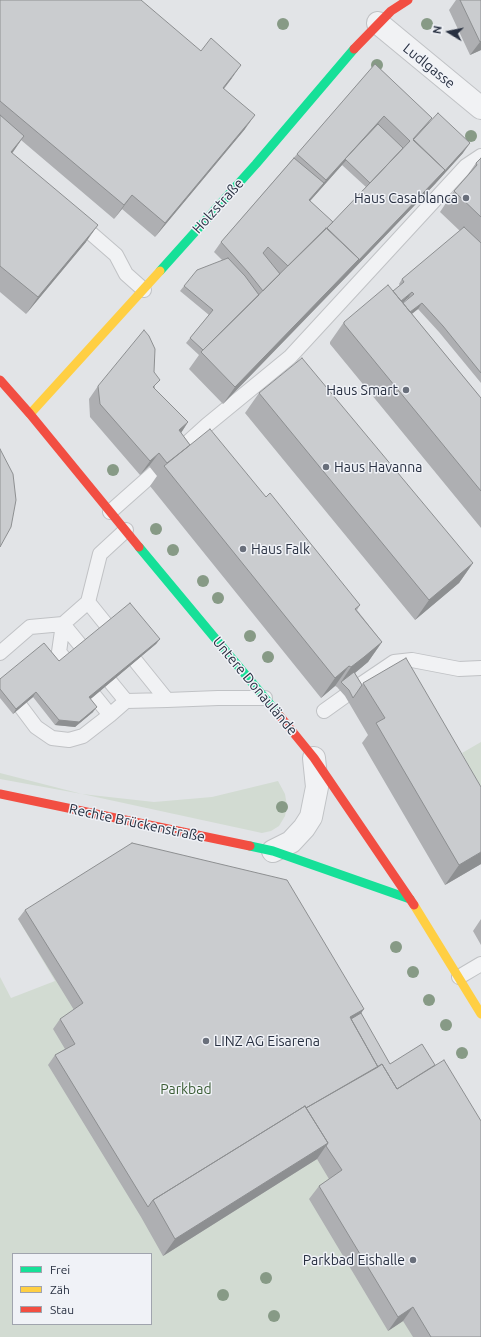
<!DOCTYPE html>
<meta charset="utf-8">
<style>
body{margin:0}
#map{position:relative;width:481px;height:1337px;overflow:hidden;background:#e2e4e7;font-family:Ubuntu,sans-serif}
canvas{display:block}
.legend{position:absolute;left:12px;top:1253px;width:140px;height:72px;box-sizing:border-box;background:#f0f2f7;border:1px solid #a0a4ae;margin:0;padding:5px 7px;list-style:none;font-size:12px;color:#283041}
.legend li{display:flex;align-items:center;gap:8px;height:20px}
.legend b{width:20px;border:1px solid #a0a4ae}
.north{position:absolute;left:429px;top:12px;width:40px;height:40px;-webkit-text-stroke:3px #f0f2f7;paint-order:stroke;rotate:280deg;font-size:11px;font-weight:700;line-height:16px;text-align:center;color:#283041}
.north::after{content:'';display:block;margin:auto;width:14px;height:18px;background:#283041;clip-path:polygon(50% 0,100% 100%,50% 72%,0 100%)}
</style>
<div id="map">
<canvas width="481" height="1337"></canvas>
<ul class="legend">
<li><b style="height:5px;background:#16e098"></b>Frei</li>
<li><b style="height:5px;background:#ffcf43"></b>Zäh</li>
<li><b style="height:5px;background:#f24e42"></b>Stau</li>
</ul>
<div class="north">N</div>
</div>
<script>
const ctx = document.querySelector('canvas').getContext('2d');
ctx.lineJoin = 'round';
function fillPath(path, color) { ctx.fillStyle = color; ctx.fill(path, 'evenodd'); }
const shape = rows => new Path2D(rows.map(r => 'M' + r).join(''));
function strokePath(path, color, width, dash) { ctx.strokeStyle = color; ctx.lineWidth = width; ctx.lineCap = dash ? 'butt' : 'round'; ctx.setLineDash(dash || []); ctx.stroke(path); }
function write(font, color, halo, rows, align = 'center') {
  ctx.font = font + ' Ubuntu,sans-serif'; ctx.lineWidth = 3; ctx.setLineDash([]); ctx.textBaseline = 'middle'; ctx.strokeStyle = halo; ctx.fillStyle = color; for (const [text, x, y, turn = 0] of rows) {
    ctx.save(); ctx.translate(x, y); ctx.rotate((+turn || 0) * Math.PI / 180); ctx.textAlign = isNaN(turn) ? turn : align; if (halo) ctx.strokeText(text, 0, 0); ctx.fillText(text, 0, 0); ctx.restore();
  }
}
fillPath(shape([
 [481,742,481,788,462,753],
 [0,773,82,794,154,802,212,797,278,781,285,794,287,806,285,816,279,826,271,831,262,833,82,794,0,779],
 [125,853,481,1337,0,1337,0,977,11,998,55,981,18,919],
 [13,1254,151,1254,151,1324,13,1324]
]), '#d2dbd2');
const lane = shape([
 [78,222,116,255,126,274,144,290],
 [176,453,207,425,290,357,466,166,481,156],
 [110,512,154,473],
 [126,530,100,554,88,602,167,700,218,698,265,698],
 [88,602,63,624,126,701,167,700],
 [0,653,30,627,63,624,59,652,110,715,126,701],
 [357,687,394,662,412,660,459,669,481,668],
 [21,707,36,727,52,738,69,740,83,736,110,715],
 [324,711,345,696],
 [459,977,481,964]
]);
const street = shape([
 [378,23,481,108],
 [273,851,291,842,304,828,311,817,317,787,314,758]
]);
strokePath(lane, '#c0c2c5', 16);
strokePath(street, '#c0c2c5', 24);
strokePath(lane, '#f1f2f4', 14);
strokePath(street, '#f1f2f4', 22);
strokePath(shape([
 [160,271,256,164,354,49],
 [139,547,279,715],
 [250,846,273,851,410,899]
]), '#16e098', 9);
strokePath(shape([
 [30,414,160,271],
 [414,905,481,1014]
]), '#ffcf43', 9);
strokePath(shape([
 [354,49,391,11,408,0],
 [0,380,30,414,139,547],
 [279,715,314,758,414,905],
 [0,794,250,846]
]), '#f24e42', 9);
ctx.fillStyle = '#879a86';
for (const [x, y] of [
 [283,24],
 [427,24],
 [377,65],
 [471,136],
 [113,470],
 [156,529],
 [173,550],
 [203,581],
 [218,598],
 [250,636],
 [268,657],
 [282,807],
 [396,947],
 [413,972],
 [429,1000],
 [446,1025],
 [462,1053],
 [266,1278],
 [223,1295],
 [274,1316]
]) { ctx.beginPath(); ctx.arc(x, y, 6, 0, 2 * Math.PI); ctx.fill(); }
fillPath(shape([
 [0,0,232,78,224,89,245,129,155,237,122,209,114,219,21,140,12,153,86,242,26,314,0,292],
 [456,0,481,0,481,50,470,55,449,10],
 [375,64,432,118,429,122,463,153,435,184,347,276,223,404,189,369,199,355,186,343,190,338,209,315,180,291,184,286,222,260,214,252,221,242,297,154],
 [342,165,366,187,333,222,310,201],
 [481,158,481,383,439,332,418,309,412,314,481,398,481,528,330,344,330,342,344,322,393,291,400,286,399,284,402,279,460,231,440,212,454,191,464,180,476,163],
 [408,298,409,298,403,303,402,303],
 [154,372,155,389,188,422,181,433,190,445,266,497,360,605,357,610,382,642,368,662,355,673,362,685,363,683,481,864,445,885,362,743,368,735,345,696,337,687,335,686,321,698,150,486,157,476,149,466,140,475,90,417,89,399,98,386],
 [259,393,473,563,459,583,415,620,245,413],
 [160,639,156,644,90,699,93,712,75,727,55,725,33,697,13,714,0,698,0,679,59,661],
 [25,910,361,1013,481,1337,413,1337,403,1321,388,1331,309,1199,319,1186,329,1179,317,1159,163,1256,141,1217,48,1065,55,1055,65,1049,53,1029,60,1019,74,1010,18,919],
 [481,919,481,945,473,931]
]), '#aeafb2');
fillPath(shape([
 [481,41,481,50,470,55,480,42],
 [241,65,232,78,213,102,223,88],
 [255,115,245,129,155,237,165,223],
 [384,116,374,129,302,210,309,200,326,180],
 [24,136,13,152,0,167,11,152],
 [470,143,463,153,435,184,347,276,223,404,235,387],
 [132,195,122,209,114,219,124,205],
 [98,225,86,242,26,314,38,297],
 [412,292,408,298,385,318,389,312],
 [422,303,418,309,393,328,397,323],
 [188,422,179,436,179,430],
 [159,453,149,466,140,475,150,461],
 [473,563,459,583,415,620,429,600],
 [160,639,156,644,86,703,89,697],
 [382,642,368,662,350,677,341,682,351,667],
 [349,666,335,686,321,698,335,678],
 [36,692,33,697,13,714,16,709],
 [97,707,93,712,75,727,55,725,59,720],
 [481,852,481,864,445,885,459,865],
 [364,1009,357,1019,348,1024,350,1017],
 [328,1143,317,1159,163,1256,175,1239],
 [413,1307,403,1321,388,1331,398,1317]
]), '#8d8f91');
const building = shape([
 [0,0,141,0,201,51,211,38,241,65,223,88,255,115,165,223,132,195,124,205,0,101,0,0],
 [460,0,481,0,481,41,480,42,460,0],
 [375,64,432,118,413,139,445,170,357,262,359,259,327,228,410,141,384,116,326,180,297,154,375,64],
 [438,113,470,143,442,174,445,170,413,140,438,113],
 [0,115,24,136,11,152,98,225,38,297,0,266,0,115],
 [378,124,403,148,370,183,345,159,378,124],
 [294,158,324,183,309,200,333,222,288,266,268,247,263,253,280,274,263,291,248,272,221,242,294,158],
 [481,158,481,217,454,191,477,165,476,163,481,158],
 [464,227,481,243,481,373,443,326,422,303,410,312,403,303,414,294,412,292,401,301,393,291,404,282,402,279,464,227],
 [326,228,359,259,235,387,201,352,326,228],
 [228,258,245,276,259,295,203,350,190,338,213,310,184,286,197,270,228,258],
 [388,285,481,398,481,491,344,324,344,322,388,285],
 [144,330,149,336,155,349,154,372,160,380,153,387,188,422,179,430,190,445,167,463,159,453,150,461,100,404,98,386,144,330],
 [302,358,473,563,429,600,259,393,302,358],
 [210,429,266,497,270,493,360,605,355,609,382,642,364,657,351,667,349,666,335,678,164,466,210,429],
 [0,449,13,474,16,500,11,527,0,547,0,449],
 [130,603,160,639,89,697,97,707,79,722,59,720,36,692,16,709,0,689,0,679,44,643,59,661,130,603],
 [406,658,481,787,481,852,459,865,376,723,385,718,363,683,406,658],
 [354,672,362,685,353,698,349,690,341,682,354,672],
 [132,843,287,880,364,1009,350,1017,378,1067,306,1108,305,1106,153,1200,148,1207,55,1055,75,1044,60,1019,83,1003,25,910,132,843],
 [361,1013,390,1064,422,1044,435,1065,397,1089,382,1064,378,1067,351,1019,361,1013],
 [444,1060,481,1121,481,1337,431,1337,413,1307,398,1317,319,1186,342,1170,326,1146,328,1143,306,1108,382,1064,397,1089,444,1060],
 [305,1106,328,1143,175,1239,153,1200,305,1106]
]);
fillPath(building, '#cacccf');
strokePath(building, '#8d8f91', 1);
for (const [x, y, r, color] of [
 [466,198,4,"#696f7b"],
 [406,390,4,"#696f7b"],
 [326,467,4,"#696f7b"],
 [243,549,4,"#696f7b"],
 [206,1041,4,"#696f7b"],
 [413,1260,4,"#696f7b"]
]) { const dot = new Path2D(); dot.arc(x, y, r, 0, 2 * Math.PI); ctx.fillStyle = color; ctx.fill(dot); strokePath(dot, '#f0f2f7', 1.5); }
write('14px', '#283041', '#f0f2f7', [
 ["Ludlgasse",429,66,39],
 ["Holzstraße",218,206,-48],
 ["Untere Donaulände",255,686,50],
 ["Rechte Brückenstraße",137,823,12]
]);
write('14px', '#283041', '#f0f2f7', [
 ["Haus Casablanca",458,198],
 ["Haus Smart",398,390],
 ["Haus Havanna",334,467,"left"],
 ["Haus Falk",251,549,"left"],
 ["LINZ AG Eisarena",214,1041,"left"],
 ["Parkbad Eishalle",405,1260]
], 'right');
write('14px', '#3c5d36', '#f0f2f7', [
 ["Parkbad",186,1089]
]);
</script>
